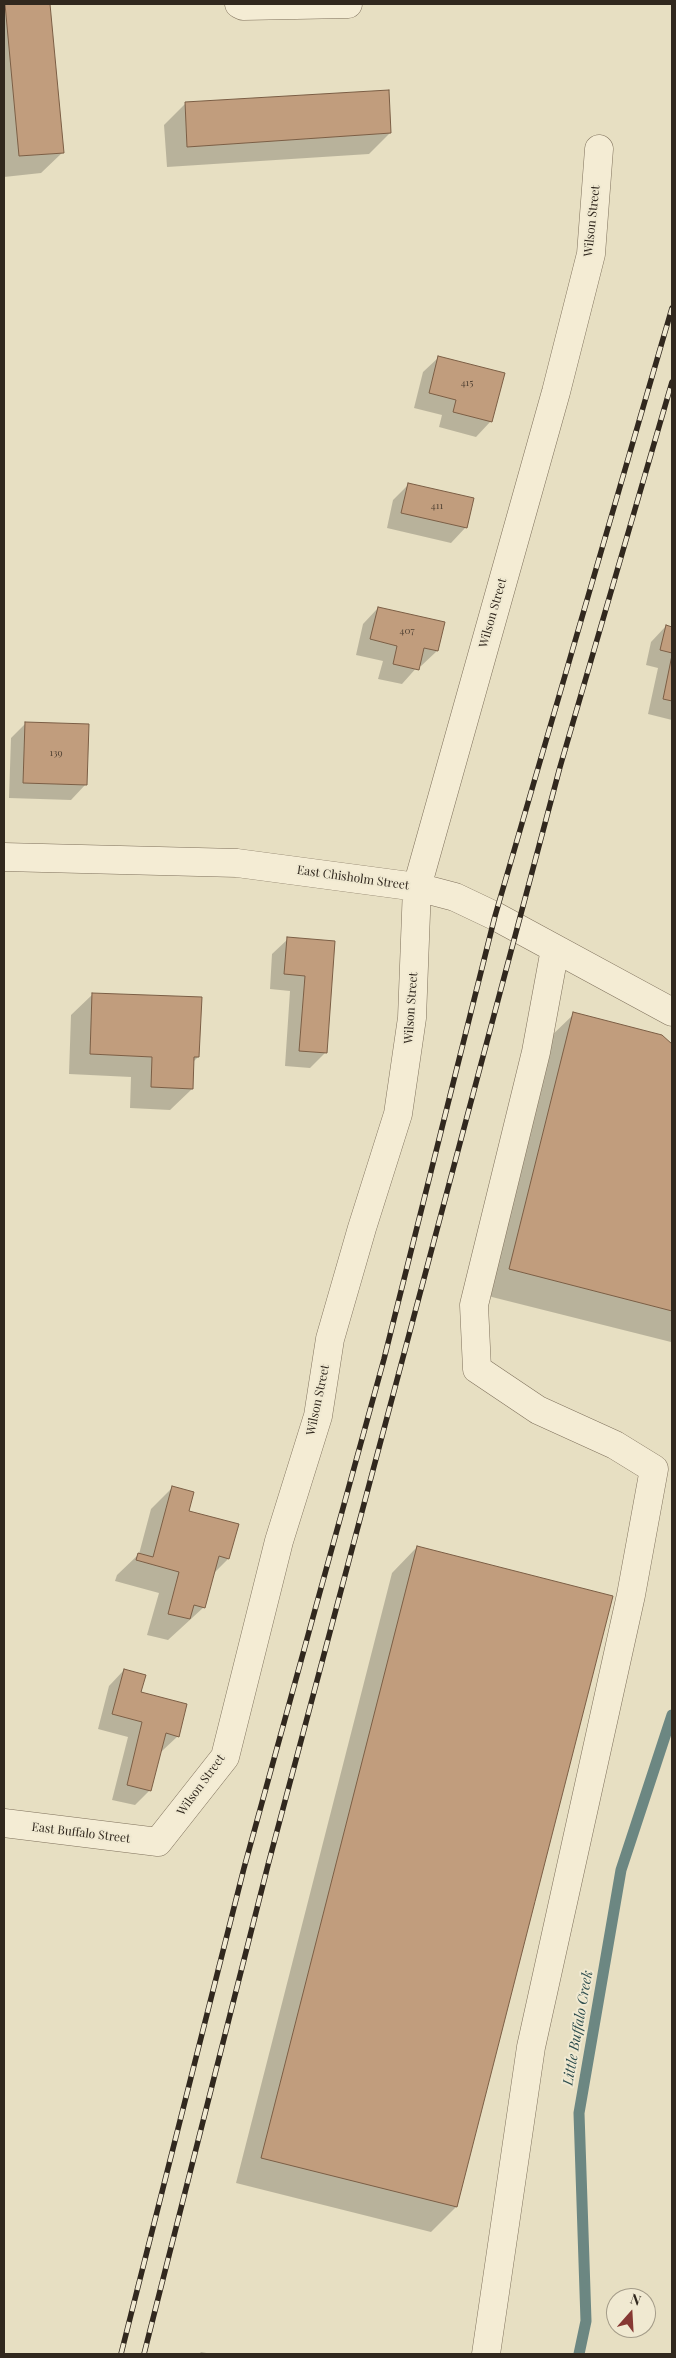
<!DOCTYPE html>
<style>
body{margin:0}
#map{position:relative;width:676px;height:2358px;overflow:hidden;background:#e7dfc2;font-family:"Playfair Display",serif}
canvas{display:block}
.frame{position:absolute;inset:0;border:5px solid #31281e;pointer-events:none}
.north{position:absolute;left:606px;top:2288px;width:50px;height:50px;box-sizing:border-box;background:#f0e9d1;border:1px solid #a49c89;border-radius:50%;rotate:19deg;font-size:14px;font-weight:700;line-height:20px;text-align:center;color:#31281e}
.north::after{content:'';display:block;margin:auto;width:18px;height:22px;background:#863833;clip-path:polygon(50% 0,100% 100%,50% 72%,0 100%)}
</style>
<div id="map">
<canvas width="676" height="2358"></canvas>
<div class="frame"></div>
<div class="north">N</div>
</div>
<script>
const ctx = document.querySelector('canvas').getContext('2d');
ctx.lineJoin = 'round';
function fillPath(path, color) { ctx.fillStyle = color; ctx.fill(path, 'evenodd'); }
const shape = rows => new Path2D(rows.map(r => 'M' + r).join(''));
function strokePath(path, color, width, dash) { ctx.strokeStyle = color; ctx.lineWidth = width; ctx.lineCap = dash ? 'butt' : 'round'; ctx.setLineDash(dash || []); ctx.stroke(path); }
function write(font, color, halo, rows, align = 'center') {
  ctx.font = font + ' "Playfair Display",serif'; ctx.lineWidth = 4; ctx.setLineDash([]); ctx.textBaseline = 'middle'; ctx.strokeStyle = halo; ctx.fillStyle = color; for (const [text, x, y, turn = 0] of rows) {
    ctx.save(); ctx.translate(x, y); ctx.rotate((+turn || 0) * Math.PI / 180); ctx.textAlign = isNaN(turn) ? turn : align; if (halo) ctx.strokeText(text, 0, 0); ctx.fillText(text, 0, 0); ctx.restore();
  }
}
fillPath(shape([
 [4,4,49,4,63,152,41,173,4,177],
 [185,104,390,133,369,154,167,167,164,125],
 [439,357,491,421,476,437,439,427,442,415,414,408,423,372],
 [408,485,466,527,451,543,387,528,393,500],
 [378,608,437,651,421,666,419,665,402,684,378,679,383,661,356,655,363,624],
 [666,626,672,628,672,720,648,714,658,668,646,665,651,642],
 [26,723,86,784,71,800,9,798,11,738],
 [288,939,334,942,326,1052,310,1068,285,1066,290,991,270,989,272,954],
 [93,994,198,1057,193,1062,192,1089,170,1110,130,1108,131,1077,69,1074,71,1015],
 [574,1014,662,1036,672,1046,671,1342,484,1295,548,1039],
 [172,1488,187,1512,237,1525,228,1559,213,1574,204,1607,168,1640,147,1635,159,1593,115,1581,117,1575,139,1554,151,1509],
 [417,1547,456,2207,431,2232,236,2183,392,1573],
 [124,1670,140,1693,178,1736,162,1751,160,1751,150,1790,135,1805,112,1800,128,1737,98,1729,109,1686],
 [201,2352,212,2354,199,2354]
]), '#0003');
strokePath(shape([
 [579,2354,586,2321,579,2113,621,1870,672,1715]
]), '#6c8782', 11);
const building = shape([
 [5,4,50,4,64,153,19,156,5,4],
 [389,90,391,133,187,147,185,102,389,90],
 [438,356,505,373,492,422,453,412,456,400,429,393,438,356],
 [408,483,474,498,467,528,401,513,408,483],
 [378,607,445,622,438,651,424,648,419,670,393,664,397,646,370,639,378,607],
 [666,625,672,627,672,653,660,650,666,625],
 [672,655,672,701,663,699,672,655],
 [25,722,89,724,87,785,23,783,25,722],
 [287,937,335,941,327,1053,299,1051,305,976,284,974,287,937],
 [92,993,202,997,199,1057,194,1057,193,1089,151,1087,152,1057,90,1054,92,993],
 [573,1012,662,1035,672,1044,672,1311,509,1269,573,1012],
 [172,1486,194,1492,189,1511,239,1524,229,1559,219,1556,205,1608,194,1605,190,1619,168,1614,179,1572,136,1560,138,1553,153,1557,172,1486],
 [417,1546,613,1596,457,2207,261,2158,417,1546],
 [124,1669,146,1675,141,1692,187,1704,179,1737,166,1733,151,1791,127,1785,142,1722,112,1714,124,1669]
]);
fillPath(building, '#c19d7d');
strokePath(building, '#7b5e45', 1);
const minor = shape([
 [239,4,243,6,348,4],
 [4,857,237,863,417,887,455,897,495,916,672,1012],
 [4,1823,158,1842,225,1757,279,1541,318,1416,330,1339,362,1228,398,1114,412,1018,417,887,556,392,591,254,599,149],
 [486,2354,531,2047,631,1595,654,1469,615,1445,538,1410,477,1369,474,1305,536,1052,555,949]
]);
strokePath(minor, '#7f715c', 29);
strokePath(minor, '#f4ecd4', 28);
const rail = shape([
 [121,2354,244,1868,384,1359,495,916,672,308],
 [144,2354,268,1865,560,767,672,382]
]);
strokePath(rail, '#31281e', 5.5);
strokePath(rail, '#f0e9d1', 4, [11]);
write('10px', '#554536', null, [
 ["415",467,383],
 ["411",437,506],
 ["407",407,631],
 ["139",56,753]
]);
write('12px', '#31281e', '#f0e9d1', [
 ["Wilson Street",592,221,-84],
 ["Wilson Street",493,613,-74],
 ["East Chisholm Street",353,878,8],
 ["Wilson Street",411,1008,-86],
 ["Wilson Street",318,1400,-78],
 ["Wilson Street",201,1785,-54],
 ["East Buffalo Street",81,1833,7]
]);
write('italic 14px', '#2f4f4f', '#f0e9d1', [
 ["Little Buffalo Creek",578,2028,-80]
]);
</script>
